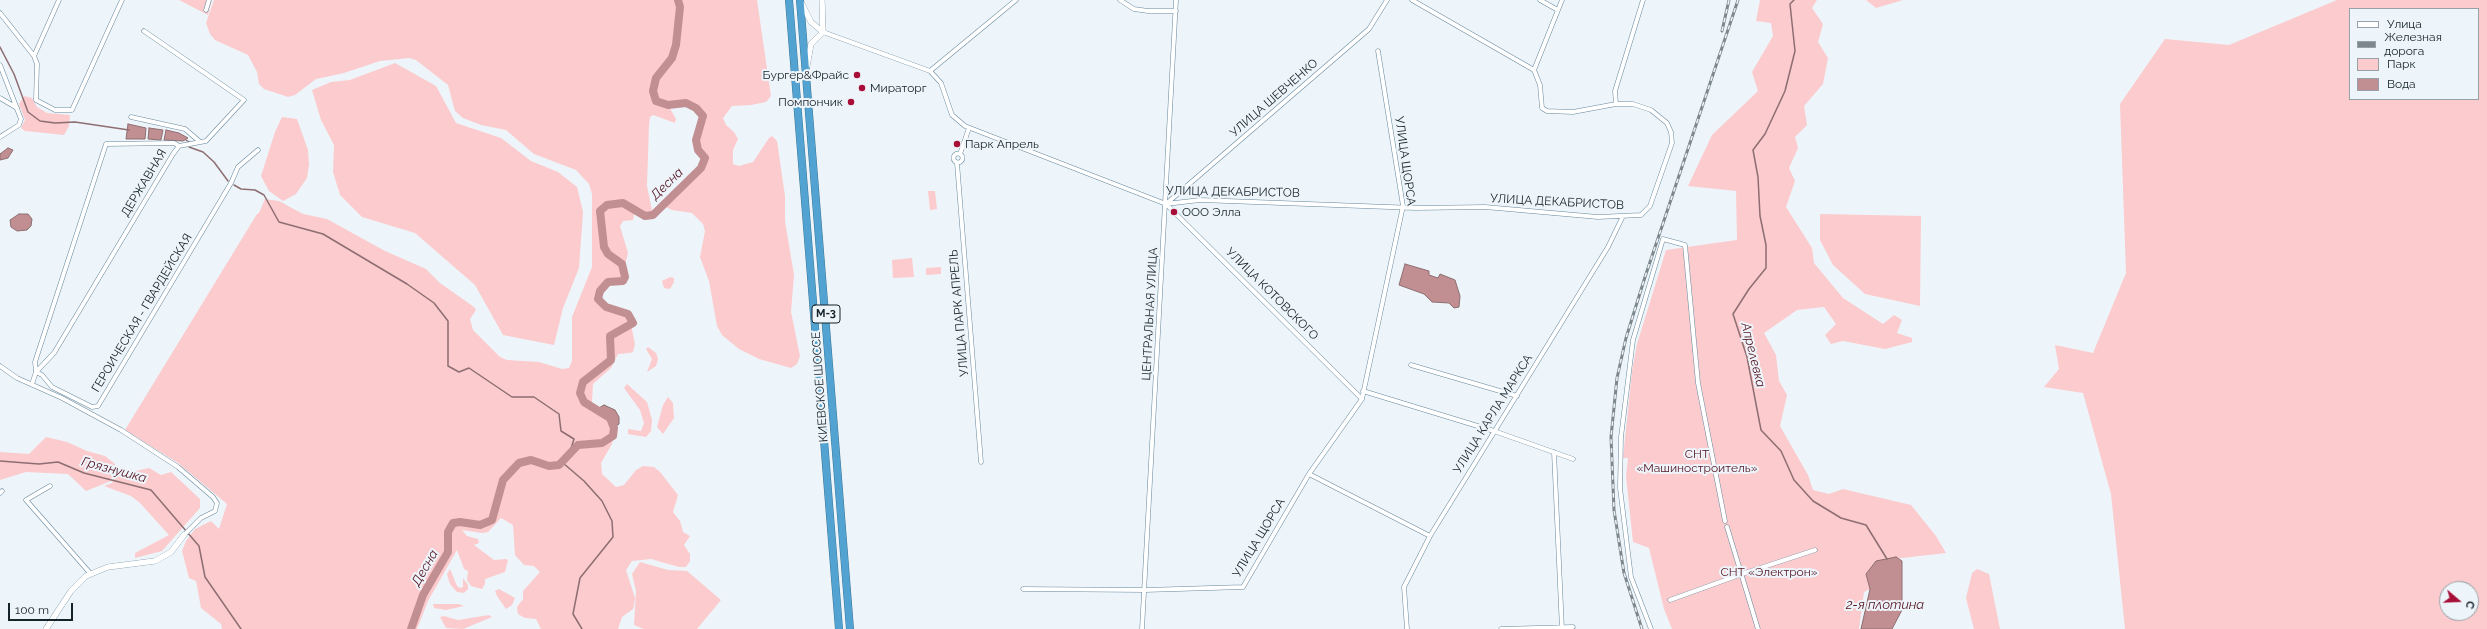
<!DOCTYPE html>
<meta charset="utf-8">
<style>
body{margin:0}
#map{position:relative;width:2487px;height:629px;overflow:hidden;background:#eef5fa;font-family:Raleway,sans-serif}
canvas{display:block}
.legend{position:absolute;left:2349px;top:8px;width:130px;height:92px;box-sizing:border-box;background:#eef5fa;border:1px solid #97a1a7;margin:0;padding:5px 7px;list-style:none;font-size:12px;color:#14222a}
.legend li{display:flex;align-items:center;gap:8px;height:20px}
.legend b{width:20px;border:1px solid #97a1a7}
.north{position:absolute;left:2439px;top:581px;width:40px;height:40px;box-sizing:border-box;background:#eef5fa;border:1px solid #97a1a7;border-radius:50%;rotate:109deg;font-size:11px;font-weight:700;line-height:16px;text-align:center;color:#14222a}
.north::after{content:'';display:block;margin:auto;width:14px;height:18px;background:#a70f38;clip-path:polygon(50% 0,100% 100%,50% 72%,0 100%)}
.scale{position:absolute;left:8px;top:603px;width:65px;height:18px;box-sizing:border-box;border:2px solid #14222a;border-top:0;padding-left:5px;font-size:12px;line-height:14px;white-space:nowrap;color:#14222a;-webkit-text-stroke:3px #eef5fa;paint-order:stroke}
</style>
<div id="map">
<canvas width="2487" height="629"></canvas>
<ul class="legend">
<li><b style="height:5px;background:#fff"></b>Улица</li>
<li><b style="height:5px;background:#7d888e"></b>Железная дорога</li>
<li><b style="height:11px;background:#fbcbcd"></b>Парк</li>
<li><b style="height:11px;background:#c18e91"></b>Вода</li>
</ul>
<div class="north">С</div>
<div class="scale">100 m</div>
</div>
<script>
const ctx = document.querySelector('canvas').getContext('2d');
ctx.lineJoin = 'round';
function fillPath(path, color) { ctx.fillStyle = color; ctx.fill(path, 'evenodd'); }
const shape = rows => new Path2D(rows.map(r => 'M' + r).join(''));
function strokePath(path, color, width, dash) { ctx.strokeStyle = color; ctx.lineWidth = width; ctx.lineCap = dash ? 'butt' : 'round'; ctx.setLineDash(dash || []); ctx.stroke(path); }
function write(font, color, halo, rows, align = 'center') {
  ctx.font = font + ' Raleway,sans-serif'; ctx.lineWidth = 4; ctx.setLineDash([]); ctx.textBaseline = 'middle'; ctx.strokeStyle = halo; ctx.fillStyle = color; for (const [text, x, y, turn = 0] of rows) {
    ctx.save(); ctx.translate(x, y); ctx.rotate((+turn || 0) * Math.PI / 180); ctx.textAlign = isNaN(turn) ? turn : align; if (halo) ctx.strokeText(text, 0, 0); ctx.fillText(text, 0, 0); ctx.restore();
  }
}
fillPath(shape([
 [179,0,212,0,208,15],
 [214,0,757,0,771,96,766,102,751,105,732,106,723,118,726,125,734,132,738,139,733,150,733,164,739,166,753,162,769,138,772,136,777,141,785,196,785,221,794,275,791,312,800,356,797,364,791,368,759,359,739,349,722,335,717,326,709,281,700,257,705,231,703,224,692,213,672,210,662,205,701,168,705,158,698,150,696,140,702,116,696,108,686,103,668,105,676,119,675,123,653,115,650,117,649,125,647,186,653,215,645,216,635,211,633,220,623,221,620,226,628,253,624,269,624,279,608,282,598,296,601,303,606,307,628,314,632,318,631,325,635,344,633,352,630,353,618,354,611,368,593,384,592,402,590,405,610,418,614,428,612,444,601,463,602,474,616,487,624,485,636,470,643,466,654,467,660,472,678,495,673,512,680,521,683,532,690,536,684,545,690,554,690,561,686,567,679,567,651,559,632,561,626,570,635,598,634,606,633,609,622,617,618,629,541,629,536,619,525,618,518,614,517,607,523,599,523,591,540,572,534,566,524,565,515,555,513,525,501,518,488,532,482,533,462,530,467,536,478,539,479,543,474,545,494,560,506,559,508,560,505,572,485,579,485,584,482,589,471,586,467,580,468,571,464,569,457,550,428,601,417,629,222,629,221,624,201,608,196,581,189,578,182,551,186,541,195,529,211,521,219,529,227,504,178,463,125,430,257,214,259,213,265,199,279,201,303,214,327,219,385,251,426,269,440,283,474,307,476,310,470,319,473,330,500,357,507,360,539,362,562,369,569,368,572,361,572,317,592,267,592,194,589,184,576,170,534,154,506,130,481,125,463,118,455,111,448,85,416,60,409,58,380,61,344,73,316,79,295,95,288,97,264,89,259,84,257,72,248,55,215,40,210,34,206,23],
 [1760,0,1817,0,1812,8,1823,24,1818,42,1828,58,1823,84,1804,106,1807,125,1795,137,1798,148,1789,168,1795,181,1786,207,1812,248,1814,263,1843,298,1883,324,1894,315,1902,320,1897,333,1912,338,1912,342,1885,349,1843,341,1831,344,1825,335,1836,324,1824,307,1797,310,1764,333,1776,355,1779,381,1787,395,1780,426,1808,475,1813,490,1829,494,1843,489,1911,505,1936,536,1946,553,1876,561,1866,574,1870,589,1864,592,1859,629,1672,629,1664,609,1649,548,1633,542,1626,477,1628,458,1623,458,1632,371,1637,344,1666,250,1737,240,1736,191,1688,186,1712,135,1758,91,1752,72,1773,36,1771,23,1756,21],
 [1866,0,1903,0,1876,8],
 [2337,0,2487,0,2487,629,2125,629,2111,494,2083,393,2044,387,2059,369,2055,345,2093,353,2126,273,2120,104,2165,39,2229,45],
 [2350,9,2478,9,2478,99,2350,99],
 [2447,589,2471,589,2471,613,2447,613],
 [395,63,436,86,456,123,501,138,531,161,558,172,577,187,583,212,579,268,563,308,554,345,503,335,475,285,415,233,362,217,340,195,333,172,334,145,321,120,312,90,331,82,350,80],
 [24,96,32,98,37,107,47,113,70,115,69,126,64,135,25,131,21,128,25,120,19,104],
 [282,117,297,119,308,150,309,164,307,178,296,194,283,201,269,191,261,176,275,132],
 [928,191,935,191,937,209,930,210],
 [1820,214,1921,216,1920,306,1865,294,1833,265,1820,240],
 [912,258,914,277,893,278,892,260],
 [941,267,941,274,926,275,926,268],
 [670,277,674,278,674,282,670,289,664,288,662,281],
 [648,347,656,353,658,359,656,366,647,372,652,359,646,349],
 [627,384,647,402,652,420,651,431,646,437,628,434,628,429,641,431,644,423,640,410,624,388],
 [668,397,673,403,674,418,663,434,657,427,663,405],
 [46,437,67,442,87,451,105,456,115,464,111,481,86,491,68,474,26,472,0,480,0,452,29,454],
 [149,468,161,475,171,472,200,499,200,508,162,551,135,558,135,553,169,535,140,503,131,496,104,486,112,483,117,471,135,471],
 [640,562,668,570,687,571,721,600,697,629,644,629,634,625,636,591,632,574],
 [450,569,457,586,460,588,463,587,463,578,468,585,468,589,464,593,457,592,450,584,447,574],
 [1977,569,1989,574,2000,629,1974,629,1966,598,1972,573],
 [499,589,515,598,512,605,506,609,497,596,495,591],
 [433,604,459,604,464,606,446,610,434,608],
 [489,615,492,617,463,629,446,628,440,617,444,616,458,620]
]), '#fbcbcd');
const water = shape([
 [128,124,146,128,145,139,126,139,128,124],
 [149,128,163,130,161,140,148,139,149,128],
 [166,130,179,133,188,138,183,141,164,140,166,130],
 [8,148,13,150,8,158,0,160,0,154,8,148],
 [19,214,28,214,32,219,31,226,27,230,17,231,11,227,10,220,19,214],
 [1405,264,1429,271,1429,275,1438,278,1440,274,1455,280,1460,296,1459,307,1454,308,1449,303,1432,302,1424,294,1399,285,1405,264],
 [604,405,615,410,619,417,619,424,614,428,610,418,597,409,604,405],
 [1896,557,1902,561,1902,610,1892,629,1861,629,1870,589,1866,574,1876,561,1896,557]
]);
fillPath(water, '#c18e91');
strokePath(water, '#8d6e72', 1);
strokePath(shape([
 [1794,0,1790,4,1795,51,1785,91,1765,134,1753,150,1758,177,1760,216,1766,245,1766,268,1749,289,1733,314,1747,357,1761,430,1781,451,1794,480,1813,501,1841,518,1866,525,1887,559],
 [0,47,14,74,28,112,40,121,55,123,75,122,129,130],
 [186,140,189,142],
 [189,147,203,152,214,162,228,181],
 [234,185,241,189,255,190,264,195,279,222,323,234,407,284,434,303,448,321,448,366,459,372,469,368,512,397,534,397,559,414,561,431,574,439,570,452],
 [0,461,39,464,58,462,84,473,151,490,199,546,205,577,241,629],
 [563,463,584,481,602,501,612,521,613,537,580,578,573,614,582,629]
]), '#8d6e72', 1.5);
strokePath(shape([
 [411,629,423,595,448,552,448,532,453,523,460,522,480,525,492,520,503,480,519,463,531,460,549,466,559,465,578,445,602,443,613,436,614,428,610,418,584,402,580,393,583,382,611,360,610,336,633,323,628,314,606,307,598,299,600,291,608,282,623,281,625,277,622,264,608,254,604,247,600,211,607,205,623,203,645,216,653,215,701,168,705,158,698,150,696,140,703,116,696,108,686,103,668,105,656,101,653,91,656,78,672,58,676,45,680,7,678,0]
]), '#c18e91', 8);
const street = shape([
 [1120,0,1134,9,1148,11,1176,11],
 [1412,0,1534,70],
 [1540,0,1556,9],
 [206,10,209,0],
 [0,13,34,56,37,64,36,100,55,110,72,110,122,0],
 [823,32,930,71,941,83,952,115,965,126,1166,204,1200,200,1416,208,1485,207,1598,217,1641,215,1650,206,1672,143,1671,132,1667,123,1651,110,1633,104,1616,104,1573,112,1547,111,1542,108,1540,85,1534,70,1562,0],
 [34,56,59,0],
 [0,65,21,119,19,125,0,137],
 [930,71,1016,0],
 [0,98,17,108],
 [1616,104,1615,91,1643,0],
 [131,117,185,129,199,141],
 [179,146,174,143,106,144,35,362,36,372,42,375,52,387,92,407,98,406,231,183,238,167,258,150],
 '953.5 158a4.5 4.5 0 1 1 9 0a4.5 4.5 0 1 1-9 0Z',
 [960,154,969,128],
 [957,163,981,462],
 [1411,365,1517,396],
 [0,366,17,378,62,398,121,430,178,467,213,497,217,503,215,511,201,518,184,535],
 [32,384,36,372,54,353,173,154,179,146,206,141,244,100,144,31],
 [1363,391,1494,431,1573,459],
 [1362,399,1166,204,1369,29,1387,0],
 [1554,452,1562,629],
 [1309,474,1430,536],
 [50,486,26,500,90,573],
 [0,493,2,491],
 [1727,527,1758,629],
 [1023,589,1145,590,1243,587,1309,474,1362,399,1403,206,1378,51],
 [1670,600,1742,574,1815,550],
 [1142,629,1176,0],
 [1407,629,1404,587,1430,536,1608,247,1623,216],
 [1501,629,1573,627],
 [1651,629,1631,577,1620,488,1621,437,1633,340,1663,239,1685,245,1698,383,1725,521]
]);
const secondary = shape([
 [822,0,823,32],
 [802,4,811,22,823,32],
 [807,66,811,44,823,32],
 [46,629,71,591,86,576,108,567,155,561,171,552,184,535]
]);
const highway = shape([
 [789,0,839,629],
 [800,0,850,629]
]);
strokePath(street, '#66879c', 5);
strokePath(secondary, '#66879c', 6);
strokePath(highway, '#3c7697', 8);
strokePath(street, '#fff', 4);
strokePath(secondary, '#fff', 5.5);
strokePath(highway, '#52a3d1', 7);
const rail = shape([
 [1722,31,1729,0],
 [1642,629,1624,573,1614,510,1611,437,1617,378,1626,338,1645,277,1738,0]
]);
strokePath(rail, '#7d888e', 3);
strokePath(rail, '#eef5fa', 1.5, [4.5]);
for (const [x, y, r, color] of [
 [857,75,4,"#a70f38"],
 [862,88,4,"#a70f38"],
 [851,102,4,"#a70f38"],
 [957,144,4,"#a70f38"],
 [1174,212,4,"#a70f38"]
]) { const dot = new Path2D(); dot.arc(x, y, r, 0, 2 * Math.PI); ctx.fillStyle = color; ctx.fill(dot); strokePath(dot, '#eef5fa', 1.5); }
for (const [x, y, w] of [
 [826,314,28]
]) { const box = new Path2D(); box.roundRect(x - w / 2, y - 9, w, 18, 3); ctx.fillStyle = '#eef5fa'; ctx.fill(box); strokePath(box, '#14222a', 1); }
write('bold 11px', '#14222a', null, [
 ["М-3",826,314]
]);
write('12px', '#14222a', '#eef5fa', [
 ["Бургер&Фрайс",849,75,"right"],
 ["Мираторг",870,88],
 ["Помпончик",843,102,"right"],
 ["Парк Апрель",965,144],
 ["ООО Элла",1182,212]
], 'left');
write('12px', '#14222a', '#eef5fa', [
 ["УЛИЦА ШЕВЧЕНКО",1274,98,-41],
 ["УЛИЦА ЩОРСА",1405,161,82],
 ["ДЕРЖАВНАЯ",144,183,-59],
 ["УЛИЦА ДЕКАБРИСТОВ",1233,192,1],
 ["УЛИЦА ДЕКАБРИСТОВ",1557,202,3],
 ["УЛИЦА КОТОВСКОГО",1272,294,45],
 ["ГЕРОИЧЕСКАЯ - ГВАРДЕЙСКАЯ",142,313,-59],
 ["УЛИЦА ПАРК АПРЕЛЬ",959,313,-95],
 ["ЦЕНТРАЛЬНАЯ УЛИЦА",1150,314,-87],
 ["КИЕВСКОЕ ШОССЕ",820,387,-94],
 ["УЛИЦА КАРЛА МАРКСА",1493,414,-58],
 ["УЛИЦА ЩОРСА",1259,538,-59]
]);
write('12px', '#541520', '#eef5fa', [
 ["СНТ",1697,454],
 ["«Машиностроитель»",1697,468],
 ["СНТ «Электрон»",1769,572]
]);
write('italic 13px', '#541520', '#eef5fa', [
 ["Десна",667,184,-44],
 ["Апрелевка",1753,355,76],
 ["Грязнушка",114,470,15],
 ["Десна",425,568,-60],
 ["2-я плотина",1885,605]
]);
</script>
